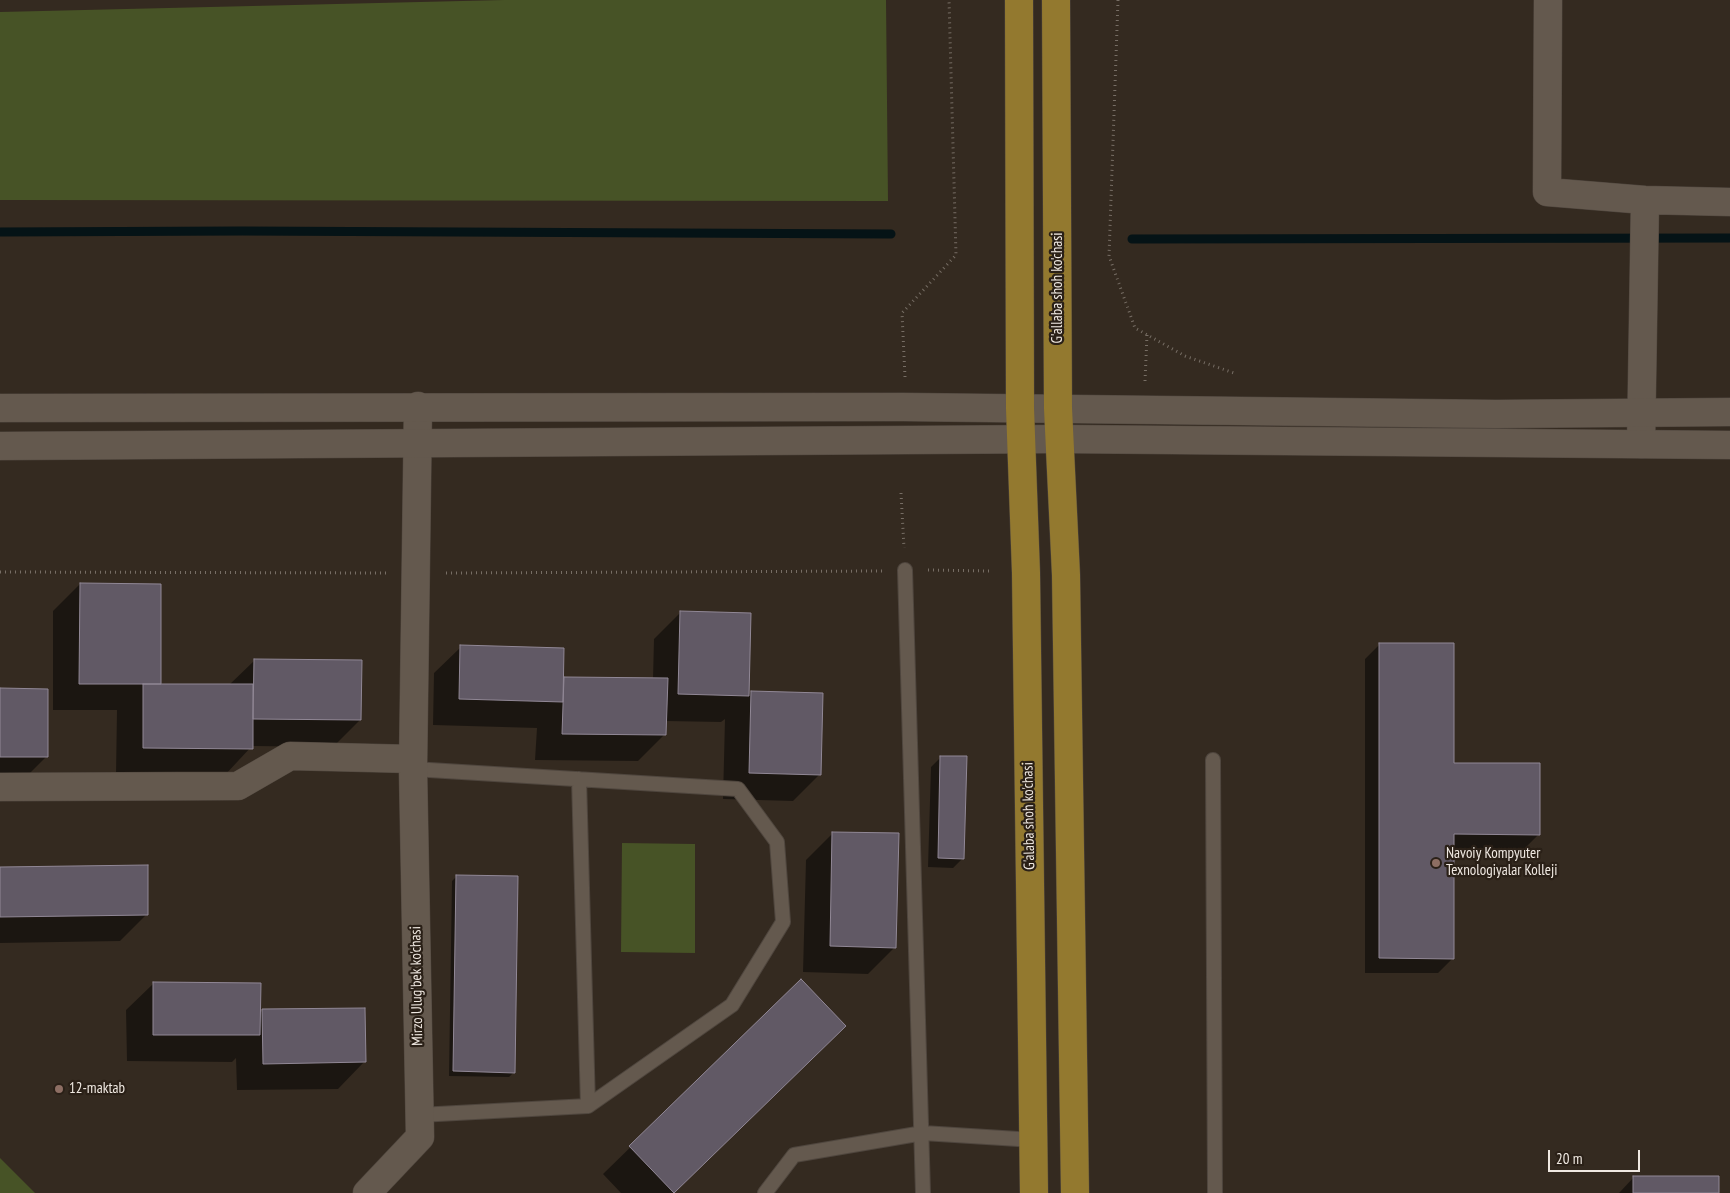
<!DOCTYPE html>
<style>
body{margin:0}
#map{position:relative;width:1730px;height:1193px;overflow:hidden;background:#342a20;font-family:"PT Sans Narrow",sans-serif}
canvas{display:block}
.scale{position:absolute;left:1548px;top:1150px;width:92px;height:22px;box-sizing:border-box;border:2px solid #f0e9e2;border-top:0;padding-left:6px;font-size:15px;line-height:18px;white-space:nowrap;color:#f0e9e2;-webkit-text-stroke:4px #2a2017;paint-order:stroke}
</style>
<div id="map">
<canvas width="1730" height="1193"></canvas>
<div class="scale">20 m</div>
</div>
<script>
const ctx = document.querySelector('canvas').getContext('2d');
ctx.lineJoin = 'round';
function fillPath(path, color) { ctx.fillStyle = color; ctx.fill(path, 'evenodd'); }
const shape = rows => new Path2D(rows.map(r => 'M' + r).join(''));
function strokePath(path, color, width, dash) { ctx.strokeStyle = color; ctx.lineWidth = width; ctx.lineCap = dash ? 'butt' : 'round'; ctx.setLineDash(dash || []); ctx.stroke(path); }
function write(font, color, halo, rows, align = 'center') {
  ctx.font = font + ' "PT Sans Narrow",sans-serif'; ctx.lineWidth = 4.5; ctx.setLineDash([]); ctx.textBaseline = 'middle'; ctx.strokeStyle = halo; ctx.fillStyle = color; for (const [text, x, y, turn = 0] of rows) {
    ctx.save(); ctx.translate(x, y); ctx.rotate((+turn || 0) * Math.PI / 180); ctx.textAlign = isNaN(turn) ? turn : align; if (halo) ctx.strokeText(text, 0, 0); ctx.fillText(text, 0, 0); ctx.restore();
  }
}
fillPath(shape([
 [504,0,886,0,888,201,0,200,0,12],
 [622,843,695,844,695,953,621,952],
 [0,1158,35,1193,0,1193]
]), '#475326');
fillPath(shape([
 [80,584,160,685,229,685,255,660,360,720,333,747,252,746,225,775,116,774,117,710,53,710,53,611],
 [681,612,748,696,751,692,820,774,793,801,723,799,725,719,721,722,665,721,664,735,638,761,535,760,537,728,433,725,434,673,461,647,562,678,653,679,654,639],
 [1380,644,1453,764,1539,834,1524,849,1453,848,1453,958,1438,973,1365,973,1365,659],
 [0,689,46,757,20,783,0,783],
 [941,757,963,858,953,868,928,867,931,767],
 [833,833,895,947,868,974,803,972,806,860],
 [0,868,147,914,120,941,0,943],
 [457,876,514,1072,509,1077,449,1076,452,881],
 [801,981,818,1052,673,1193,621,1193,603,1174],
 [153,984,259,1014,263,1010,364,1062,338,1089,237,1090,236,1058,232,1062,127,1061,126,1010],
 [1634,1177,1718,1193,1619,1193]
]), '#0007');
strokePath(shape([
 [0,232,242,231,891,234],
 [1132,239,1730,238]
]), '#051316', 9);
const building = shape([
 [80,583,161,584,161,684,79,684,80,583],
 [680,611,751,613,749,696,678,694,680,611],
 [1379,643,1454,643,1454,763,1540,763,1540,835,1454,834,1454,959,1379,958,1379,643],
 [460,645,564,648,563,702,459,699,460,645],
 [254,659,362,660,361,720,253,719,254,659],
 [564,677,668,678,666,735,562,734,564,677],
 [143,684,253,684,253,749,143,748,143,684],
 [0,688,48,689,48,757,0,757,0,688],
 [751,691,823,693,821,775,749,773,751,691],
 [940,756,967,756,964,859,938,858,940,756],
 [832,832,899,833,896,948,830,946,832,832],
 [148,865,148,915,0,917,0,867,148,865],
 [456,875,518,876,515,1073,453,1071,456,875],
 [801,979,846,1026,674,1193,629,1146,801,979],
 [153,982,261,983,260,1035,153,1035,153,982],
 [365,1008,366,1062,263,1064,262,1009,365,1008],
 [1633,1176,1719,1176,1719,1193,1633,1193,1633,1176]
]);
fillPath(building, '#615965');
strokePath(building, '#918896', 1);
const service = shape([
 [905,570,923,1193],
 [1213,760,1215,1193],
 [413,769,738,789,777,842,783,922,732,1005,588,1106,419,1115],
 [579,779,588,1106],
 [765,1193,794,1155,923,1133,1034,1140]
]);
const minor = shape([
 [1548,0,1547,192,1645,200,1730,202],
 [1641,444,1645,200],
 [0,787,238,786,290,756,413,759],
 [367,1193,420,1137,413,769,418,406]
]);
const secondary = shape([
 [0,408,904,407,1496,414,1730,412],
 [0,446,1060,439,1730,445]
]);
const primary = shape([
 [1019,0,1020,408,1026,573,1034,1193],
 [1056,0,1058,408,1066,575,1075,1193]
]);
strokePath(service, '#4f463e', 16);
strokePath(minor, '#4f463e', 29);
strokePath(secondary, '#4f463e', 29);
strokePath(primary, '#4f463e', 29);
strokePath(shape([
 [1118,0,1109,256,1135,328,1185,356,1234,373],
 [905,377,902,313,956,255,949,0],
 [1145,381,1147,335],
 [901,493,904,548],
 [928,570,989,571],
 [0,572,387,573],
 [446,573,882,571]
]), '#776e65', 3, [1, 4]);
strokePath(service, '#64594e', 14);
strokePath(minor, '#64594e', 28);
strokePath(secondary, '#64594e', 28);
strokePath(primary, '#93792f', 28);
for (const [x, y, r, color] of [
 [1436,863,5,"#8d6e63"],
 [59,1089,5,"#8d6e63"]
]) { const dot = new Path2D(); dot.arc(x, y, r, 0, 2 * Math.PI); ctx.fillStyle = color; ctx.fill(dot); strokePath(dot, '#2a2017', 2); }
write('15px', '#f0e9e2', '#2a2017', [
 ["G'allaba shoh ko'chasi",1058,288,-90],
 ["G'alaba shoh ko'chasi",1029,816,-91],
 ["Mirzo Ulug'bek ko'chasi",417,986,-91]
]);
write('15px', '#f0e9e2', '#2a2017', [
 ["Navoiy Kompyuter",1446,854],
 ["Texnologiyalar Kolleji",1446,871],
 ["12-maktab",69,1089]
], 'left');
</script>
